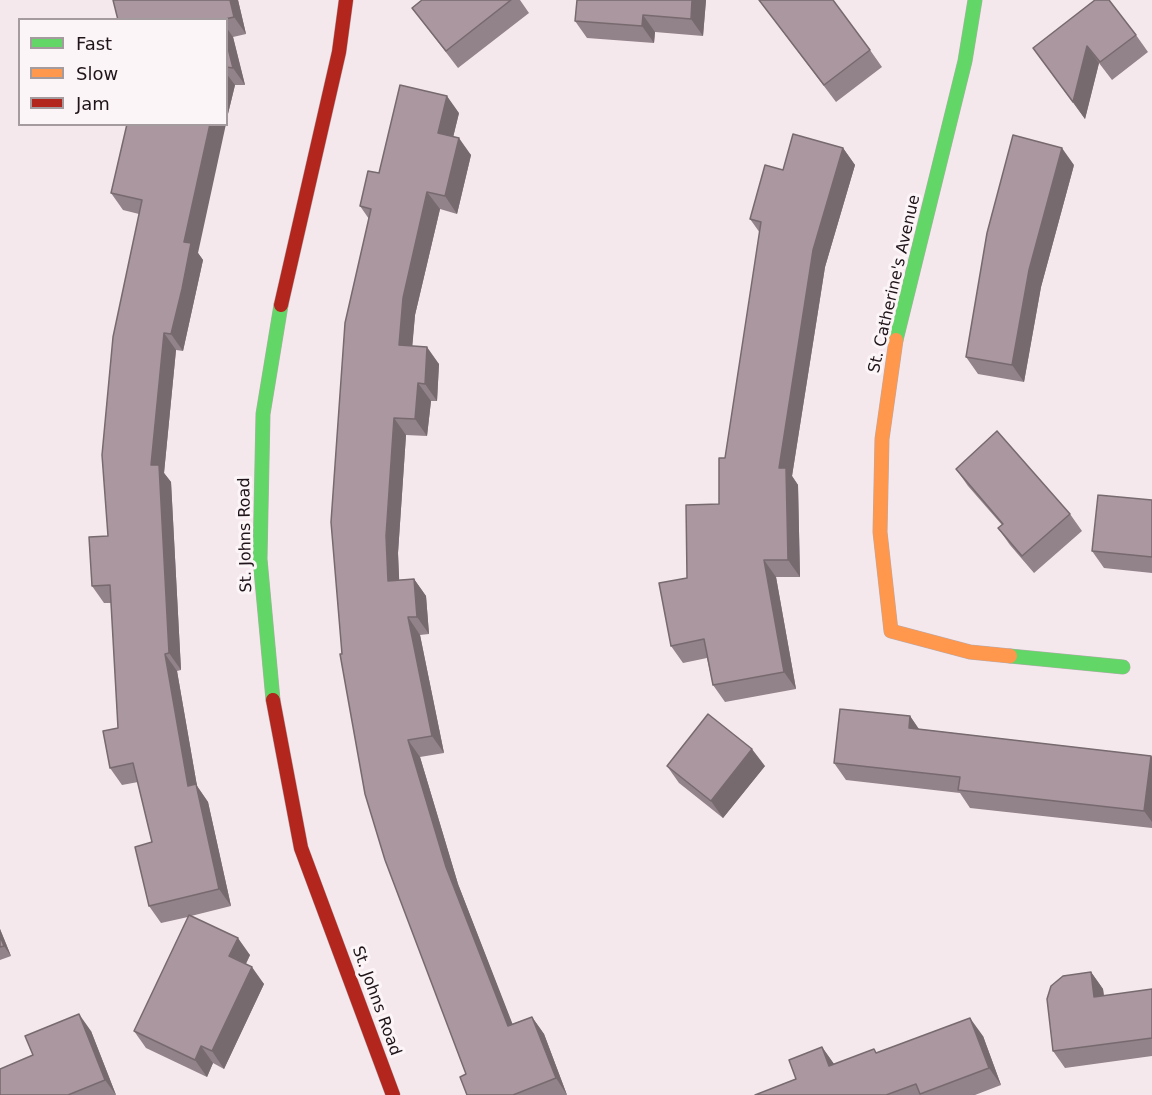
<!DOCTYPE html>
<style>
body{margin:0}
#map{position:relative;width:1152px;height:1095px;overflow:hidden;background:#f5e8ed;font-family:"DejaVu Sans",sans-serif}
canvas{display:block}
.legend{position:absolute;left:18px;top:18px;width:210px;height:108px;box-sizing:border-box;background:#fcf5f8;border:2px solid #a49b9f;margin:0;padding:8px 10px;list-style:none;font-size:18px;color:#1f1419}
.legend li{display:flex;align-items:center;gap:12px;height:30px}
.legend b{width:30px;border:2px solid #a49b9f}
</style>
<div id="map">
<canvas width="1152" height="1095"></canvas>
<ul class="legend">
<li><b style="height:8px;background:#63d668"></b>Fast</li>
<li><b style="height:8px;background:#ff974d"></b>Slow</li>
<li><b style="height:8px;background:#b3261e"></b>Jam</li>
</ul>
</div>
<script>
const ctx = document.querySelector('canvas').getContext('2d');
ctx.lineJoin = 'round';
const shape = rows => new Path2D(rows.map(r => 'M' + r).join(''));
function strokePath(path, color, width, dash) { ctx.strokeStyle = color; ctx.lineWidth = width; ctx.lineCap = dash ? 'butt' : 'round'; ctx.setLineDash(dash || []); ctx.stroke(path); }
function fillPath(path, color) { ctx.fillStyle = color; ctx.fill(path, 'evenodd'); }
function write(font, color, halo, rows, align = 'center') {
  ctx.font = font + ' "DejaVu Sans",sans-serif'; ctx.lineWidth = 6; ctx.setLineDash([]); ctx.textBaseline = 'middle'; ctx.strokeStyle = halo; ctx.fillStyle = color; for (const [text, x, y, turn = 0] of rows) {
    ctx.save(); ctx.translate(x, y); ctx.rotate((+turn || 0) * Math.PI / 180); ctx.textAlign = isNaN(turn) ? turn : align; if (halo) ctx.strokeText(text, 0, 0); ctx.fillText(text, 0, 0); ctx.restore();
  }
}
const fast = shape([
 [896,340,965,61,975,0],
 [1010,656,1123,667],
 [273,700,260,559,263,414,281,305]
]);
const slow = shape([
 [896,340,882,439,880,532,891,631,970,652,1010,656]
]);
const jam = shape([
 [281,305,339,52,346,0],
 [273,700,301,848,393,1095]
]);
strokePath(fast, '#b5aaae', 15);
strokePath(slow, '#b5aaae', 15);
strokePath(jam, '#b5aaae', 15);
strokePath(fast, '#63d668', 14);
strokePath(slow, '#ff974d', 14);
strokePath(jam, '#b3261e', 14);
fillPath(shape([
 [238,0,246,34,233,37,245,85,235,85,226,122,226,20,118,20],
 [422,0,520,0,529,13,458,68,412,8],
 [706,0,703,36,655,32,654,43,587,38,575,21],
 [759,0,870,50,882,67,836,102],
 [1136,35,1148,52,1112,80,1099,63,1085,119,1033,48],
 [459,113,453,137,471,155,457,214,440,209,415,315,412,346,439,364,437,401,431,401,427,436,406,435,398,553,399,580,414,579,426,596,429,634,420,635,444,753,420,757,458,884,512,1024,532,1017,544,1034,567,1095,467,1095,466,1074,342,654,369,219,360,206,379,173],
 [127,124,198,253,203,260,183,351,176,350,164,473,171,482,181,670,177,671,197,786,208,802,231,906,191,916,250,955,246,964,264,984,224,1069,213,1063,207,1077,146,1048,134,1031,188,917,161,923,149,906,152,842,138,782,122,785,110,768,118,728,111,603,104,603,92,586,108,536,139,214,123,210,111,193],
 [843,148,855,165,825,267,792,476,798,485,800,577,776,577,796,689,725,702,713,685,707,658,683,663,671,646,687,578,719,504,725,458,760,233,750,219,783,170],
 [1074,165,1041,287,1024,382,978,374,966,357],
 [956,469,1070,514,1082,531,1034,573,1010,545,998,528,1002,525,968,486],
 [1152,500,1152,573,1104,568,1092,551],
 [910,716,919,729,1151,756,1152,757,1152,828,970,808,960,793,846,780,834,763],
 [667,766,765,766,723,818,679,783],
 [0,929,11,956,0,960],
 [1091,972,1103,989,1104,996,1152,989,1152,1056,1065,1068,1053,1051],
 [91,1031,116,1095,0,1095],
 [983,1036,1001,1085,975,1095,755,1095,796,1079,822,1047,834,1064,877,1053]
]), '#928289');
fillPath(shape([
 [230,0,238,0,246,34,234,17],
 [692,0,706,0,703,36,691,19],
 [643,15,655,32,654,43,642,26],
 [226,27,233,37,245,85,233,68,226,40],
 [1087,46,1099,63,1085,119,1073,102],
 [226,73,235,85,226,122],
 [447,96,459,113,450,150,438,133],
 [210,124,226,124,198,253,203,260,183,351,171,334,184,242],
 [459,138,471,155,457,214,445,196],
 [843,148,855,165,825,267,792,476,798,485,800,577,788,560,779,468,813,250],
 [1062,148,1074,165,1041,287,1024,382,1012,365,1029,270],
 [427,192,440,209,415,315,411,362,399,345,403,298],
 [164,333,176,350,164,473,171,482,181,670,169,653,151,465],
 [427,347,439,364,437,401,425,384],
 [418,383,431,401,427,436,415,419],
 [394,418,406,435,398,553,400,598,388,581,386,536],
 [764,560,776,577,796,689,784,672],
 [414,579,426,596,429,634,417,617],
 [408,617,420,635,444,753,432,736],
 [165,654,177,671,197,786,208,802,231,906,219,889,188,786],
 [910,716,922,734,909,728],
 [408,740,420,757,458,884,520,1043,508,1026,446,867],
 [752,749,765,766,723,818,711,801],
 [1151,756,1152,757,1152,822,1144,811],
 [0,929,11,956,4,946,0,936],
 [238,938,250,955,241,973,229,956],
 [252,967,264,984,224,1069,212,1051],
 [1091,972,1103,989,1106,1014,1094,997],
 [79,1014,91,1031,116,1095,105,1080],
 [532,1017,544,1034,567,1095,556,1078],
 [970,1018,983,1036,1001,1085,989,1068],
 [201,1046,213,1063,207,1077,195,1060],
 [822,1047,834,1064,829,1066]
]), '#776a6f');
const building = shape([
 [113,0,230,0,234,17,221,20,118,20,113,0],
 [422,0,511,0,446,51,412,8,422,0],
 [577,0,692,0,691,19,643,15,642,26,575,21,577,0],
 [759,0,833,0,870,50,824,85,759,0],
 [1095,0,1109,0,1136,35,1100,62,1087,46,1073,102,1033,48,1095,0],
 [226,40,233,68,226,67,226,40],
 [400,85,447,96,438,133,459,138,445,196,427,192,403,298,399,345,427,347,425,384,418,383,415,419,394,418,386,536,388,581,414,579,417,617,408,617,432,736,408,740,446,867,508,1026,532,1017,556,1078,513,1095,467,1095,460,1077,466,1074,385,860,365,794,340,654,342,654,331,522,345,323,371,209,360,206,368,171,379,173,400,85],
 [127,124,210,124,184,242,191,243,182,289,171,334,164,333,151,465,159,465,169,653,165,654,188,786,196,784,219,889,149,906,135,847,152,842,133,763,110,768,103,731,118,728,110,585,92,586,89,537,108,536,102,455,113,337,142,200,111,193,127,124],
 [793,134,843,148,813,250,779,468,786,468,788,560,764,560,784,672,713,685,704,639,671,646,659,583,687,578,686,505,719,504,719,458,725,458,761,222,750,219,765,165,783,170,793,134],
 [1013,135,1062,148,1029,270,1012,365,966,357,987,233,1013,135],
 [997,431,1070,514,1022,556,998,528,1003,524,956,469,997,431],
 [1098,495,1152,500,1152,557,1092,551,1098,495],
 [840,709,910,716,909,728,1151,756,1144,811,958,790,960,777,834,763,840,709],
 [708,714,752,749,711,801,667,766,708,714],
 [189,915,238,938,229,956,252,967,212,1051,201,1046,195,1060,134,1031,189,915],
 [0,936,4,946,0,947,0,936],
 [1091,972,1094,997,1152,989,1152,1038,1053,1051,1047,999,1051,986,1063,976,1091,972],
 [79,1014,105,1080,68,1095,0,1095,0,1069,33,1055,25,1036,79,1014],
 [970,1018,989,1068,920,1094,916,1084,886,1095,755,1095,796,1079,789,1060,822,1047,829,1066,874,1049,876,1053,970,1018]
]);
fillPath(building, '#aa979f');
strokePath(building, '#776a6f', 1.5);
write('16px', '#1f1419', '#fcf5f8', [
 ["St. Catherine's Avenue",895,284,-77],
 ["St. Johns Road",246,535,-91],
 ["St. Johns Road",376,1001,70]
]);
</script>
